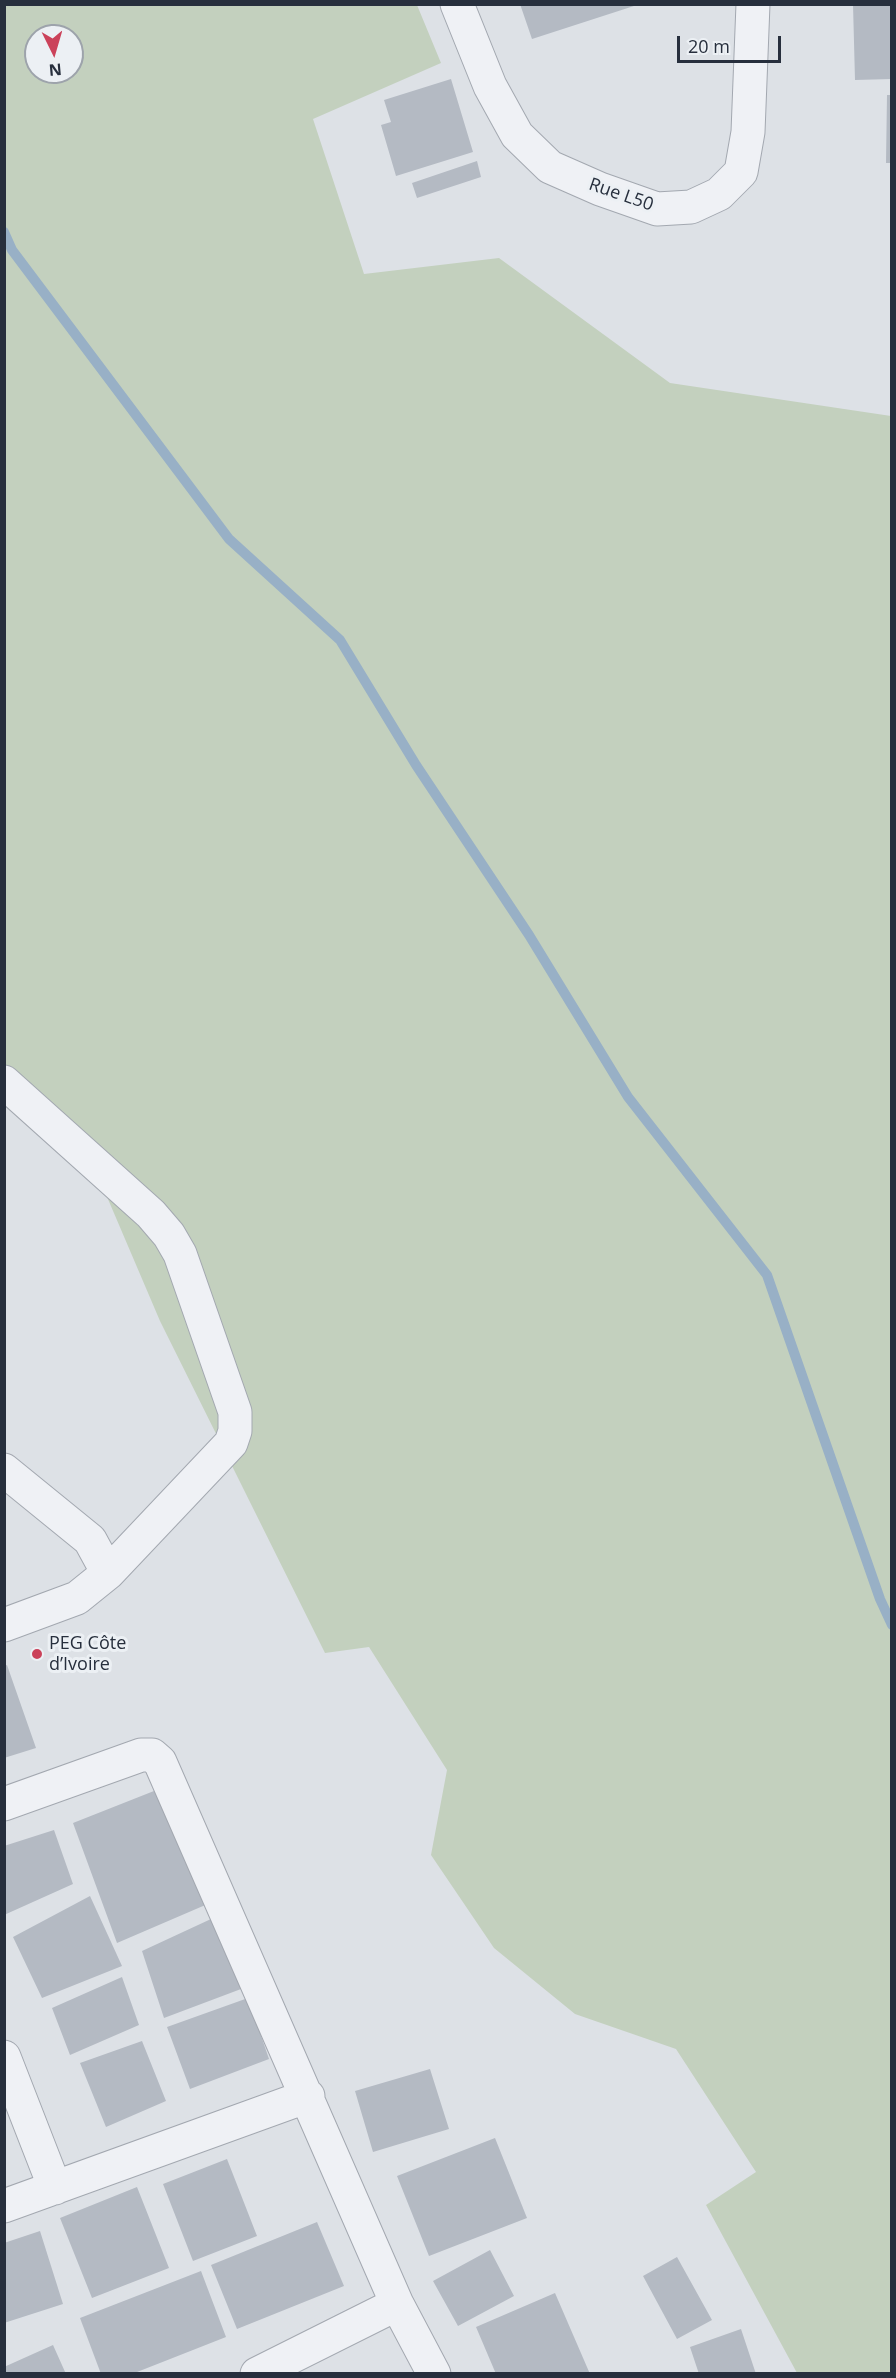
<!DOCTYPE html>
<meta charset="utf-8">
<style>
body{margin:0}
#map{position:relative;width:896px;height:2378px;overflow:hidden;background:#dde1e6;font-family:"Open Sans",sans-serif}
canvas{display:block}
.frame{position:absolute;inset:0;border:6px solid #272f3d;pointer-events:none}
.north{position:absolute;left:24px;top:24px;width:60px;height:60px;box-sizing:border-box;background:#ecf0f4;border:2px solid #9da3ab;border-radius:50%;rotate:175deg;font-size:16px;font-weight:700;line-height:24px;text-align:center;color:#272f3d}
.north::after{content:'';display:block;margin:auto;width:21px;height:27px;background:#cb425a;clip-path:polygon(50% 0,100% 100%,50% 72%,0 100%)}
.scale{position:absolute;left:677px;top:36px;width:104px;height:27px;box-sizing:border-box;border:3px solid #272f3d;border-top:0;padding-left:8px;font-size:18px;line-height:21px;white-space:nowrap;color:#272f3d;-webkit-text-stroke:4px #ecf0f4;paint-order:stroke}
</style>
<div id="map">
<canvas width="896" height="2378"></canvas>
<div class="frame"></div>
<div class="north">N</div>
<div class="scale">20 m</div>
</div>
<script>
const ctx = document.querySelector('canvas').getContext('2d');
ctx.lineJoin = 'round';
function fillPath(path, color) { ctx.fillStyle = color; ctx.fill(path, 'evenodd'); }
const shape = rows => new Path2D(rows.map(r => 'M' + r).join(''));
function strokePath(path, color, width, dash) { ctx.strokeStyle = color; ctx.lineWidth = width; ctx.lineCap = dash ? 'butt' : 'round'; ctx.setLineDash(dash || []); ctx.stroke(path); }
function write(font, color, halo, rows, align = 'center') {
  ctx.font = font + ' "Open Sans",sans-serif'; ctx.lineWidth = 6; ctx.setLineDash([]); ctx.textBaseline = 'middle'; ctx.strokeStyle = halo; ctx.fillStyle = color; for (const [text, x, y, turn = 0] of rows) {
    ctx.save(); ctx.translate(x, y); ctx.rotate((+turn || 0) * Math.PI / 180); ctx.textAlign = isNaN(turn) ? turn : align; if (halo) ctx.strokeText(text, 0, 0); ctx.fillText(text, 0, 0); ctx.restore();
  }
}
fillPath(shape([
 [4,5,417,5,441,63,313,119,364,274,499,258,670,383,891,416,891,2373,797,2373,706,2205,756,2172,676,2049,575,2014,494,1948,431,1855,447,1770,369,1647,325,1653,160,1321,96,1171,5,1098],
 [36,36,72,36,72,72,36,72]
]), '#c3d0be');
strokePath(shape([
 [4,232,12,250,229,539,340,640,416,765,529,935,628,1097,767,1275,880,1599,892,1625]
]), '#98b0c6', 10);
fillPath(shape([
 [520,4,637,4,637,5,532,39],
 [853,4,892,4,892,79,855,80],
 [451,79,473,152,396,176,381,125,391,122,384,100],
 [887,95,892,95,892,163,886,163],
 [477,161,481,177,417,198,412,183],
 [7,1665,36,1748,4,1758,4,1666],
 [159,1789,210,1903,117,1943,73,1823],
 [54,1830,73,1884,4,1915,4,1846],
 [90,1896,122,1966,42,1998,13,1937],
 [211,1919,241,1989,164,2018,142,1951],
 [122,1977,139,2025,70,2055,52,2008],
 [248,1998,269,2059,190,2089,167,2027],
 [142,2041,166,2101,106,2127,80,2063],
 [430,2069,449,2129,373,2152,355,2091],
 [495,2138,527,2218,429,2256,397,2176],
 [227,2159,257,2236,193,2261,163,2184],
 [137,2187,169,2268,92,2298,60,2218],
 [317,2222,344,2286,237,2329,211,2265],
 [40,2231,63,2304,4,2323,4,2243],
 [490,2250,514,2296,458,2326,433,2281],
 [677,2257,712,2320,677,2339,643,2276],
 [201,2271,226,2337,132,2374,101,2374,80,2318],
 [555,2293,590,2374,496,2374,476,2327],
 [741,2329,756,2374,699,2374,690,2347],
 [53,2345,66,2374,4,2374,4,2367]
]), '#b4bac3');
const street = shape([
 [457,4,490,86,517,135,550,167,600,189,657,209,691,207,719,194,741,172,748,132,753,4],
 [4,1082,151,1214,169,1235,180,1254,235,1412,235,1431,231,1443,108,1573,77,1598,4,1625],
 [4,1470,90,1540,108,1573],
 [4,1804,141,1755,152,1755,160,1762,397,2304,434,2374],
 [4,2057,55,2188],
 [4,2206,308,2096],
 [257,2374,397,2304]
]);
strokePath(street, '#a3a8b0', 35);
strokePath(street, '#eff1f5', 33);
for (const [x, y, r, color] of [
 [37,1654,6,"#cb425a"]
]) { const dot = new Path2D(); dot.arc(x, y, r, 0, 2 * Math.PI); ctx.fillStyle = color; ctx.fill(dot); strokePath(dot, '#ecf0f4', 2); }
write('18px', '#272f3d', '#ecf0f4', [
 ["Rue L50",621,195,19]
]);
write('18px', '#272f3d', '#ecf0f4', [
 ["PEG Côte",49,1644],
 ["d’Ivoire",49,1665]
], 'left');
</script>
